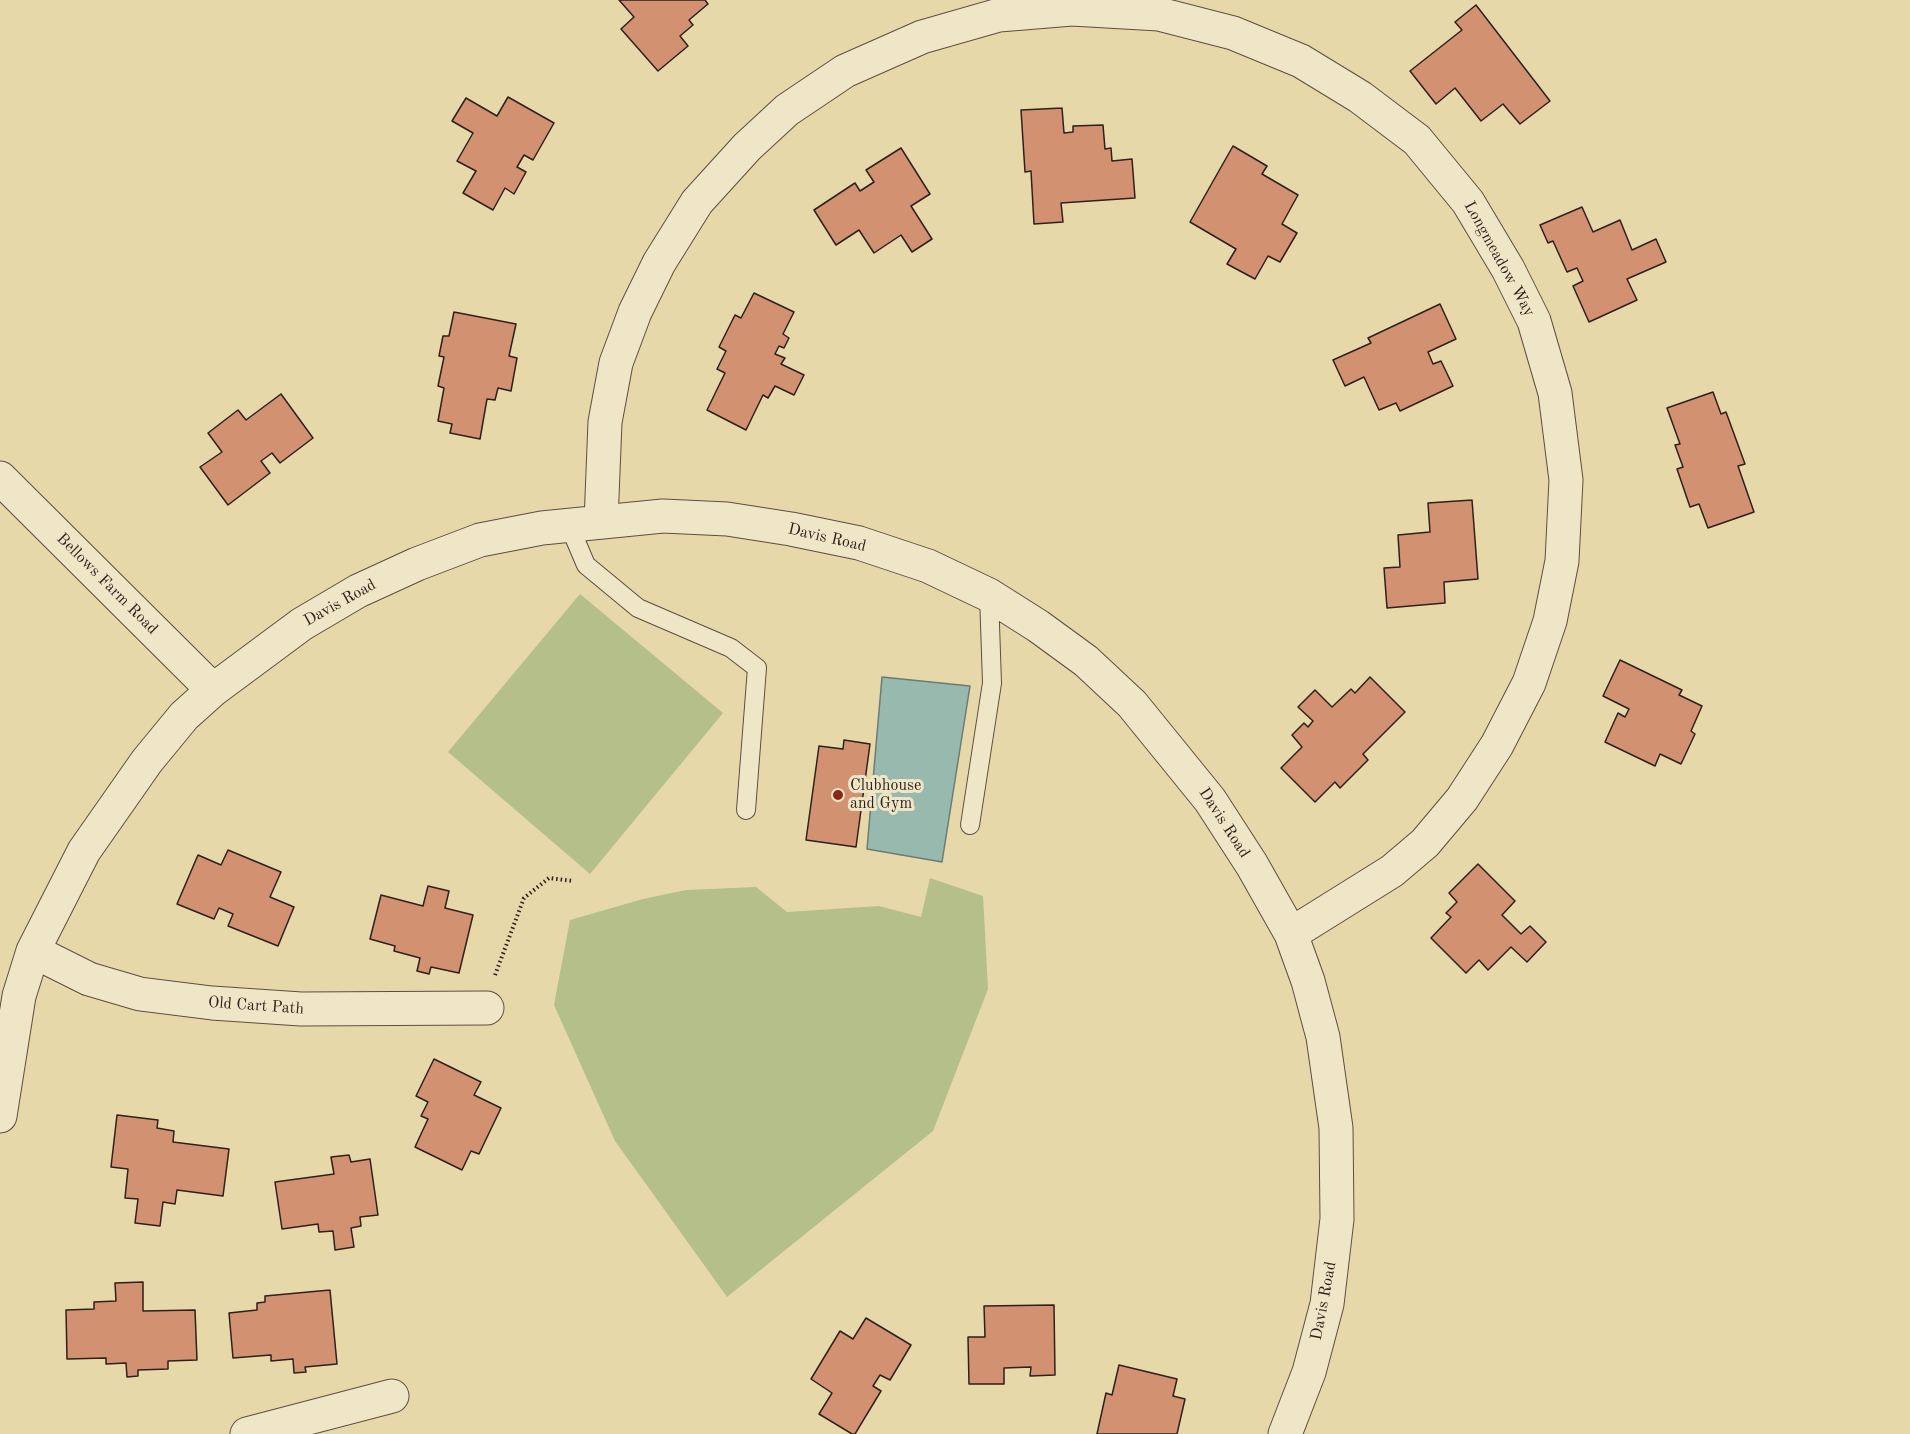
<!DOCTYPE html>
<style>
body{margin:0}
canvas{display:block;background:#e7d8aa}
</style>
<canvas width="1910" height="1434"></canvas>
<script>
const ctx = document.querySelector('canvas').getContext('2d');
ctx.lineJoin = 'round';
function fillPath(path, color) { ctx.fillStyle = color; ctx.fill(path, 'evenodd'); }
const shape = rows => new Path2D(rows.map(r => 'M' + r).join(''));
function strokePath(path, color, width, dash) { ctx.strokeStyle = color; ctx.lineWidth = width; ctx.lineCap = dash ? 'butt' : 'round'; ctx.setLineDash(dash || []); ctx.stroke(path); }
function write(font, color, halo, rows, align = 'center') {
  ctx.font = font + ' "Old Standard TT",serif'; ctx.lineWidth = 6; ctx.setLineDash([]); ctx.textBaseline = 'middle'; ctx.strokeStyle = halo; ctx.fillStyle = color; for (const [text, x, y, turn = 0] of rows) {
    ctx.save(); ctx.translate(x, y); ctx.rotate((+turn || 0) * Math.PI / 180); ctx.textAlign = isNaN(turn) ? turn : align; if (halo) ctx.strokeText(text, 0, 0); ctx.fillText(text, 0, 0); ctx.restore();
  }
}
fillPath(shape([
 [580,594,723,713,590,874,448,752],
 [930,878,983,896,988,989,933,1131,727,1297,615,1141,554,1005,570,920,643,899,686,890,756,887,787,912,879,906,921,917]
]), '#b4bf8a');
const water = shape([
 [882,677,970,686,942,862,867,849,882,677]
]);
fillPath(water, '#97b9ae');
strokePath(water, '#6d7c73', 1.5);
const building = shape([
 [619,0,705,0,708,4,689,20,693,25,680,36,688,46,658,71,621,29,634,17,619,0],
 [1476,5,1550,101,1520,124,1503,104,1481,121,1455,88,1436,104,1410,71,1462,30,1455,22,1476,5],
 [508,97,554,123,533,160,524,155,517,167,526,172,514,194,505,188,493,210,463,193,476,171,457,161,473,133,452,121,466,98,497,116,508,97],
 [1062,108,1064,133,1073,132,1073,126,1103,125,1105,149,1111,148,1112,161,1132,159,1135,198,1061,203,1063,222,1034,224,1031,171,1025,172,1021,110,1062,108],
 [1233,146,1267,166,1262,174,1298,195,1282,224,1297,233,1280,262,1268,256,1255,279,1227,264,1236,249,1190,222,1233,146],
 [901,148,930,194,911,206,932,239,912,252,901,235,874,253,859,230,836,245,814,210,855,183,860,191,874,182,866,170,901,148],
 [1582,207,1593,232,1620,220,1632,250,1656,239,1666,262,1627,279,1637,300,1589,322,1573,286,1583,281,1577,268,1567,272,1553,241,1548,243,1540,225,1582,207],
 [754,293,794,312,783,334,789,338,784,348,779,346,775,354,785,358,781,364,804,375,794,395,775,386,768,398,763,395,746,430,707,410,725,373,717,369,726,351,719,347,735,315,741,318,754,293],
 [1440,304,1456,339,1428,352,1433,364,1441,361,1453,386,1400,411,1396,403,1379,410,1364,377,1345,386,1333,360,1371,343,1368,338,1440,304],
 [454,312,516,324,509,356,517,358,511,391,498,388,495,400,487,399,480,439,450,433,452,424,438,421,444,388,438,386,444,357,439,356,443,336,449,336,454,312],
 [1713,392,1721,414,1726,412,1745,464,1738,466,1754,512,1708,528,1699,504,1690,507,1677,469,1683,467,1675,445,1680,444,1667,408,1713,392],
 [281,394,313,438,280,463,272,453,261,461,270,473,228,505,200,467,222,452,208,433,238,410,246,420,281,394],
 [1472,500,1478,579,1444,582,1445,603,1387,608,1384,568,1400,567,1398,535,1430,532,1428,503,1472,500],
 [1620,660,1682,690,1679,695,1702,706,1691,731,1695,734,1681,764,1660,754,1655,766,1605,742,1618,713,1625,717,1629,709,1603,696,1620,660],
 [1370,677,1405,712,1363,754,1368,760,1340,788,1335,782,1315,802,1281,768,1302,747,1292,735,1304,723,1308,727,1313,721,1298,707,1315,690,1332,707,1351,689,1355,693,1370,677],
 [844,740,870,744,856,847,806,840,819,746,843,749,844,740],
 [228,850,281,872,270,897,294,907,278,946,228,926,233,914,219,908,214,919,177,904,198,855,221,865,228,850],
 [1478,864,1515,901,1502,915,1521,934,1530,926,1546,942,1527,962,1511,947,1488,970,1479,960,1466,973,1431,938,1451,917,1446,913,1457,902,1449,893,1478,864],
 [428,886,449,891,445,908,473,915,459,973,431,967,429,974,417,971,420,958,394,951,395,946,370,939,381,895,423,906,428,886],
 [434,1059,481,1082,474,1095,501,1108,479,1154,471,1151,462,1170,415,1147,428,1119,421,1116,428,1102,416,1096,434,1059],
 [117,1115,158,1120,157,1128,174,1131,173,1142,229,1149,223,1196,177,1190,175,1204,163,1202,160,1226,135,1223,138,1199,125,1198,128,1169,111,1167,117,1115],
 [349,1155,351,1162,370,1159,378,1215,360,1217,361,1226,351,1228,354,1247,335,1250,333,1231,319,1232,318,1224,282,1229,275,1182,334,1174,331,1157,349,1155],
 [143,1282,143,1311,195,1310,197,1360,168,1361,168,1369,138,1370,138,1376,127,1377,126,1363,106,1364,106,1358,67,1359,66,1310,94,1309,94,1302,116,1301,115,1283,143,1282],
 [330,1290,337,1364,305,1367,306,1372,294,1373,293,1359,271,1361,271,1355,233,1358,229,1313,257,1310,257,1303,265,1302,265,1296,330,1290],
 [1054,1305,1055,1375,1030,1376,1031,1367,1004,1368,1004,1384,969,1384,968,1337,985,1337,984,1306,1054,1305],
 [866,1318,911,1345,890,1380,880,1375,873,1386,881,1391,855,1434,852,1434,819,1414,832,1393,811,1379,840,1331,853,1339,866,1318],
 [1119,1365,1177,1379,1173,1396,1185,1399,1177,1434,1097,1434,1106,1393,1112,1395,1119,1365]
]);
fillPath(building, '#d29272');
strokePath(building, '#2e201b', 1.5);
const lane = shape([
 [569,525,586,565,638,608,731,648,757,668,746,810],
 [970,825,992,683,989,595]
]);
const street = shape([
 [0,478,213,690],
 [601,522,605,422,616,363,635,312,659,263,697,202,747,147,787,110,845,71,922,37,999,15,1072,9,1159,14,1233,33,1301,61,1360,97,1417,140,1468,202,1508,269,1534,321,1555,393,1566,480,1562,561,1550,621,1529,683,1497,745,1462,799,1425,843,1392,871,1291,934],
 [33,951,89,979,140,994,212,1003,301,1009,487,1008],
 [0,1116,19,996,33,951,84,851,147,761,184,716,213,690,302,624,358,591,417,564,480,540,542,528,663,516,727,519,791,529,859,543,928,566,989,595,1038,626,1086,661,1132,704,1210,800,1252,865,1291,934,1308,981,1323,1037,1336,1128,1337,1219,1327,1304,1309,1372,1285,1434],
 [247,1434,392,1396]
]);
strokePath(lane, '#5c4e3f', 20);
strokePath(street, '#5c4e3f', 35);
strokePath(shape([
 [495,975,524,898,549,878,573,881]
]), '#2e201b', 4, [1.5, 3]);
strokePath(lane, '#efe6c8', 18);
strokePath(street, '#efe6c8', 33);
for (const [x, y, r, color] of [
 [838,795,6,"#8f2418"]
]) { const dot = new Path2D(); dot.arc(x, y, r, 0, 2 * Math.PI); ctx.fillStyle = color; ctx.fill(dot); strokePath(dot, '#efe6c8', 2); }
write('16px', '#2e201b', '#efe6c8', [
 ["Longmeadow Way",1499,259,61],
 ["Davis Road",827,538,13],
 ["Bellows Farm Road",107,584,45],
 ["Davis Road",340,603,-29],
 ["Davis Road",1224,823,57],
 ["Old Cart Path",256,1006,4],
 ["Davis Road",1324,1301,-79]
]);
write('16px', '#2e201b', '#efe6c8', [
 ["Clubhouse",850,786],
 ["and Gym",850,804]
], 'left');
</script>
